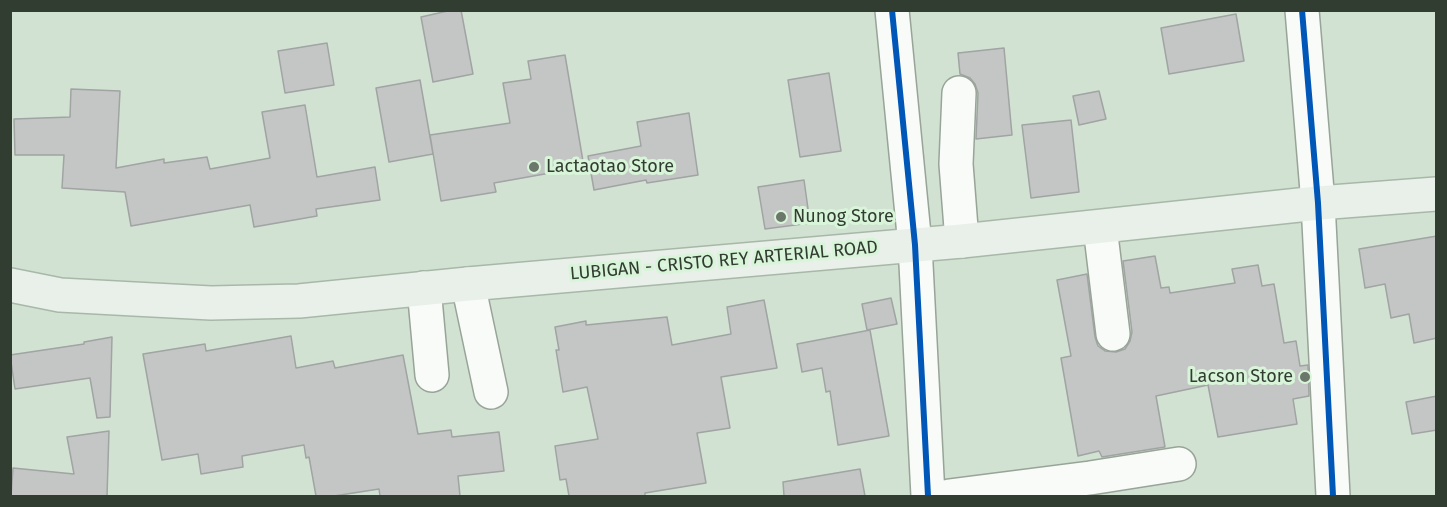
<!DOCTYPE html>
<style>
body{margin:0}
#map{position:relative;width:1447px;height:507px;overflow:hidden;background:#d2e2d2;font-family:"Fira Sans",sans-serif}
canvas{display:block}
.frame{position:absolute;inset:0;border:12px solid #323d32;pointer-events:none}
</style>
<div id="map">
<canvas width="1447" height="507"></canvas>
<div class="frame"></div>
</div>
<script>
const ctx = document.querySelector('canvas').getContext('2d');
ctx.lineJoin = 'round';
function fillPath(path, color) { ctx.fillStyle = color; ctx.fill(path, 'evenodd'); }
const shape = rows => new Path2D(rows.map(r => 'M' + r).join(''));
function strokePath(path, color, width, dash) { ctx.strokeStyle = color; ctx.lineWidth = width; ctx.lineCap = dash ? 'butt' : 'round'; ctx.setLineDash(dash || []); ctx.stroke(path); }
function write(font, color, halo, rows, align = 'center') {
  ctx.font = font + ' "Fira Sans",sans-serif'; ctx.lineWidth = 6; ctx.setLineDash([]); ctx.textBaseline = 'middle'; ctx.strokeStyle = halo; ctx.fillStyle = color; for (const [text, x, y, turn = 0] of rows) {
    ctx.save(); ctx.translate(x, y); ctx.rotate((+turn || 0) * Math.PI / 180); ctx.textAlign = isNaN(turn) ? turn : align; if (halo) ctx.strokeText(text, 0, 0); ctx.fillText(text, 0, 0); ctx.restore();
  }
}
const building = shape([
 [452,10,461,10,473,74,433,82,421,17,452,10],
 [1236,14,1244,61,1169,74,1161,28,1236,14],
 [327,43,334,85,285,93,278,51,327,43],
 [1004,48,1012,135,976,139,978,93,975,84,970,78,960,74,958,53,1004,48],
 [565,55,584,167,494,183,496,192,441,201,430,135,510,123,503,83,531,79,528,61,565,55],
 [829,73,841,151,800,157,788,80,829,73],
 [420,80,433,154,389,162,376,88,420,80],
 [71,89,120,91,116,168,164,159,164,163,207,157,210,169,270,158,262,112,305,105,317,177,375,167,380,200,316,209,317,216,254,227,250,205,131,226,125,192,62,188,64,155,15,155,14,119,70,117,71,89],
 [1099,91,1106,119,1079,125,1073,96,1099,91],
 [689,113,698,175,647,183,646,180,594,190,588,156,641,146,637,122,689,113],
 [1071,120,1079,192,1031,198,1022,125,1071,120],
 [804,180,810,223,765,229,758,187,804,180],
 [1437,236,1437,338,1414,343,1409,314,1391,318,1385,284,1365,288,1359,249,1437,236],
 [1155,256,1161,288,1169,287,1170,293,1235,283,1232,269,1258,265,1262,286,1274,284,1284,343,1296,341,1300,366,1308,365,1309,396,1293,399,1297,424,1218,437,1208,385,1156,396,1165,447,1102,457,1099,451,1078,456,1061,358,1071,356,1057,280,1087,274,1095,337,1098,346,1105,351,1116,352,1125,349,1130,341,1132,332,1123,261,1155,256],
 [891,298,897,324,867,330,862,304,891,298],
 [764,300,777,368,721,377,730,428,697,433,706,483,645,493,645,496,569,496,566,479,560,480,555,446,598,439,587,387,563,392,556,350,559,350,555,327,586,321,586,325,667,317,672,345,731,334,727,307,764,300],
 [870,330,889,436,838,445,830,391,826,392,822,368,802,372,797,344,870,330],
 [291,336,296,368,333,361,335,368,403,355,418,434,451,430,452,437,499,432,504,471,458,476,460,496,380,496,379,489,334,496,316,496,309,457,306,458,304,445,242,456,243,467,201,474,198,454,162,460,143,354,205,344,206,351,291,336],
 [112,337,110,417,97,418,90,378,15,389,10,355,84,344,84,342,112,337],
 [1437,396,1437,430,1412,434,1406,402,1437,396],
 [109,431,107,496,11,496,13,468,74,474,67,437,109,431],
 [860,469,865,496,784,496,783,482,860,469]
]);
fillPath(building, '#c3c6c5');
strokePath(building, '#a0a4a3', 1.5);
const minor = shape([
 [892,10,915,245,928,496],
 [1302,10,1318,203,1333,496],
 [959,93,956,164,962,241],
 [1100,227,1113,334],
 [468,284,491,392],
 [424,288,432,375],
 [949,496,1090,478,1179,464]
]);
const major = shape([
 [10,285,60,295,134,299,211,303,299,301,468,284,962,241,1318,203,1436,194]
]);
strokePath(minor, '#98a498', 36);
strokePath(major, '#a8b8a8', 36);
strokePath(minor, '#f8fbf8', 33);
strokePath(major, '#e8f0e9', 33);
strokePath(shape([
 [892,10,915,245,928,496],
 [1302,10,1318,203,1333,496]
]), '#0057b8', 6);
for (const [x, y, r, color] of [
 [534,167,6,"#6a776a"],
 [781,217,6,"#6a776a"],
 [1305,377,6,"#6a776a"]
]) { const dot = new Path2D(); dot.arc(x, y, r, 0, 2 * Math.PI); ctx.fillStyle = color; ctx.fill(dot); strokePath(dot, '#d9f5d9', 2); }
write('18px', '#323d32', '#d9f5d9', [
 ["Lactaotao Store",546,167],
 ["Nunog Store",793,217],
 ["Lacson Store",1293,377,"right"]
], 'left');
write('18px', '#323d32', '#d9f5d9', [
 ["LUBIGAN - CRISTO REY ARTERIAL ROAD",724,261,-5]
]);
</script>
